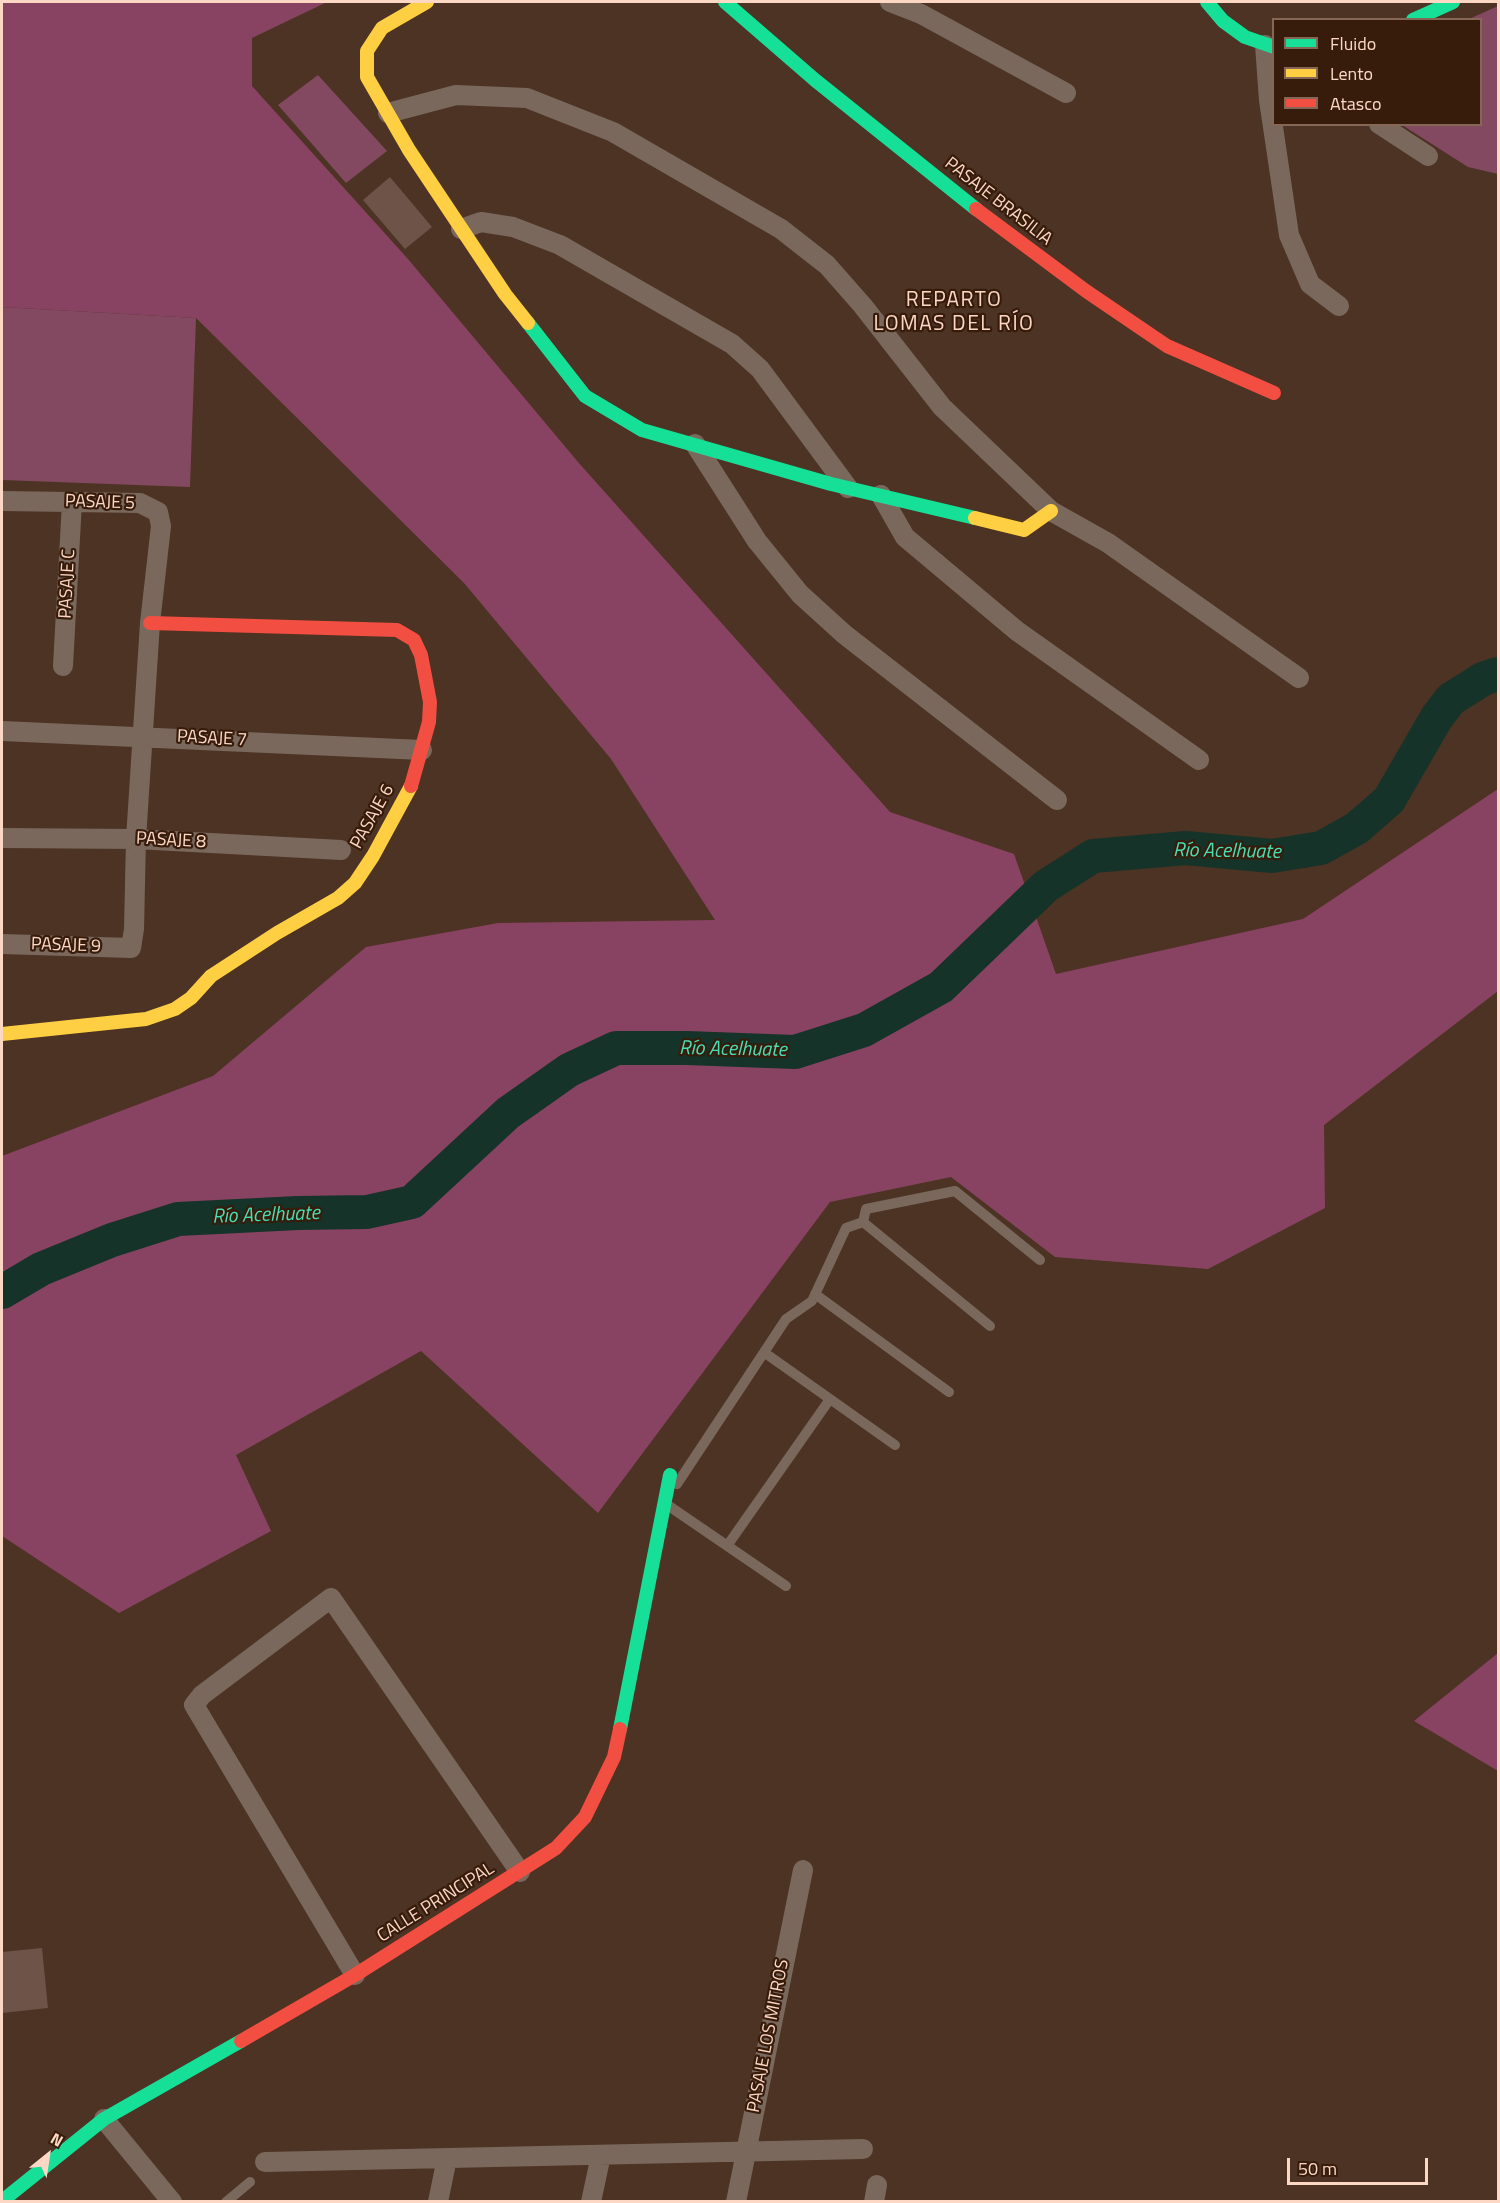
<!DOCTYPE html>
<meta charset="utf-8">
<style>
body{margin:0}
#map{position:relative;width:1500px;height:2203px;overflow:hidden;background:#4c3323;font-family:"Titillium Web",sans-serif}
canvas{display:block}
.frame{position:absolute;inset:0;border:3px solid #fcd8c4;pointer-events:none}
.legend{position:absolute;left:1272px;top:18px;width:210px;height:108px;box-sizing:border-box;background:#371c0c;border:2px solid #866756;margin:0;padding:8px 10px;list-style:none;font-size:18px;color:#fcd8c4}
.legend li{display:flex;align-items:center;gap:12px;height:30px}
.legend b{width:30px;border:2px solid #866756}
.north{position:absolute;left:18px;top:2125px;width:60px;height:60px;-webkit-text-stroke:4px #371c0c;paint-order:stroke;rotate:30deg;font-size:16px;font-weight:700;line-height:24px;text-align:center;color:#fcd8c4}
.north::after{content:'';display:block;margin:auto;width:21px;height:27px;background:#fcd8c4;clip-path:polygon(50% 0,100% 100%,50% 72%,0 100%)}
.scale{position:absolute;left:1287px;top:2158px;width:141px;height:27px;box-sizing:border-box;border:3px solid #fcd8c4;border-top:0;padding-left:8px;font-size:18px;line-height:21px;white-space:nowrap;color:#fcd8c4;-webkit-text-stroke:4px #371c0c;paint-order:stroke}
</style>
<div id="map">
<canvas width="1500" height="2203"></canvas>
<div class="frame"></div>
<ul class="legend">
<li><b style="height:8px;background:#16e098"></b>Fluido</li>
<li><b style="height:8px;background:#ffcf43"></b>Lento</li>
<li><b style="height:8px;background:#f24e42"></b>Atasco</li>
</ul>
<div class="north">N</div>
<div class="scale">50 m</div>
</div>
<script>
const ctx = document.querySelector('canvas').getContext('2d');
ctx.lineJoin = 'round';
function fillPath(path, color) { ctx.fillStyle = color; ctx.fill(path, 'evenodd'); }
const shape = rows => new Path2D(rows.map(r => 'M' + r).join(''));
function strokePath(path, color, width, dash) { ctx.strokeStyle = color; ctx.lineWidth = width; ctx.lineCap = dash ? 'butt' : 'round'; ctx.setLineDash(dash || []); ctx.stroke(path); }
function write(font, color, halo, rows, align = 'center') {
  ctx.font = font + ' "Titillium Web",sans-serif'; ctx.lineWidth = 4.5; ctx.setLineDash([]); ctx.textBaseline = 'middle'; ctx.strokeStyle = halo; ctx.fillStyle = color; for (const [text, x, y, turn = 0] of rows) {
    ctx.save(); ctx.translate(x, y); ctx.rotate((+turn || 0) * Math.PI / 180); ctx.textAlign = isNaN(turn) ? turn : align; if (halo) ctx.strokeText(text, 0, 0); ctx.fillText(text, 0, 0); ctx.restore();
  }
}
fillPath(shape([
 [1498,6,1498,174,1468,167,1402,125,1480,124,1480,20,1469,19],
 [318,75,387,151,346,183,278,105],
 [2,307,196,318,190,487,2,480]
]), '#824961');
fillPath(shape([
 [2,2,327,2,252,38,252,86,408,259,578,462,890,812,1014,854,1056,974,1303,919,1498,789,1498,991,1324,1125,1325,1208,1208,1269,1055,1257,951,1177,830,1202,598,1513,421,1351,236,1455,271,1531,119,1613,2,1536,2,1156,213,1076,366,947,498,923,715,920,611,759,464,583,196,318,2,307],
 [1498,1653,1498,1771,1414,1721]
]), '#894362');
strokePath(shape([
 [2,1292,41,1269,112,1240,178,1219,298,1213,367,1212,412,1202,508,1113,569,1070,616,1048,687,1048,795,1052,864,1030,941,987,1046,886,1093,856,1186,848,1272,856,1321,848,1357,828,1389,800,1437,717,1451,699,1483,679,1498,674]
]), '#153328', 34);
fillPath(shape([
 [390,177,432,227,405,249,363,200],
 [42,1948,48,2008,2,2013,2,1952]
]), '#6e5349');
strokePath(shape([
 [863,1222,866,1209,955,1191,1040,1260],
 [815,1294,949,1392],
 [765,1353,895,1445],
 [677,1484,786,1319,812,1301,846,1228,863,1222,990,1326],
 [666,1504,786,1586],
 [727,1546,830,1399],
 [226,2202,250,2182]
]), '#7a685d', 10);
strokePath(shape([
 [890,2,921,14,1066,93],
 [1265,45,1269,100,1289,235,1310,284,1339,306],
 [388,113,456,95,527,98,613,132,781,229,827,265,863,306,942,407,1051,511,1108,543,1299,678],
 [1379,124,1428,156],
 [461,229,481,222,513,227,560,245,732,344,760,369,848,488],
 [695,444,757,541,800,594,844,634,1057,800],
 [881,495,905,537,1017,631,1199,760],
 [2,501,140,503,158,512,161,526,150,623,136,839,134,929,131,948,2,944],
 [63,666,72,502],
 [2,731,422,750],
 [2,838,136,839,341,850],
 [355,1975,194,1705,202,1695,331,1598,520,1872],
 [104,2119,172,2202],
 [265,2162,863,2149],
 [438,2202,447,2158],
 [591,2202,601,2155],
 [736,2202,803,1870],
 [874,2202,877,2185]
]), '#7a685d', 20);
strokePath(shape([
 [725,2,815,80,976,209],
 [1207,2,1223,21,1245,37,1274,47],
 [1413,20,1453,2],
 [528,323,585,396,642,430,831,484,975,518],
 [620,1729,670,1475],
 [2,2201,104,2119,241,2041]
]), '#16e098', 14);
strokePath(shape([
 [427,2,382,28,367,51,367,77,409,150,505,294,528,323],
 [975,518,1024,530,1051,511],
 [2,1034,146,1019,175,1009,191,998,211,976,277,933,338,898,355,883,373,856,411,786]
]), '#ffcf43', 14);
strokePath(shape([
 [976,209,1086,291,1167,346,1274,393],
 [150,623,397,630,414,640,421,655,430,702,429,722,411,786],
 [241,2041,355,1975,556,1848,585,1817,614,1757,620,1729]
]), '#f24e42', 14);
write('18px', '#fcd8c4', '#371c0c', [
 ["PASAJE BRASILIA",998,202,38],
 ["PASAJE 5",100,503,2],
 ["PASAJE C",68,584,-87],
 ["PASAJE 7",212,739,3],
 ["PASAJE 6",373,817,-61],
 ["PASAJE 8",171,841,3],
 ["PASAJE 9",66,946,2],
 ["CALLE PRINCIPAL",436,1903,-32],
 ["PASAJE LOS MITROS",769,2036,-79]
]);
write('italic 20px', '#46dfb5', '#371c0c', [
 ["Río Acelhuate",1227,852,1],
 ["Río Acelhuate",733,1050,1],
 ["Río Acelhuate",266,1216,-2]
]);
ctx.letterSpacing = '1.5px';
write('21px', '#fcd8c4', '#371c0c', [
 ["REPARTO",954,301],
 ["LOMAS DEL RÍO",954,325]
]);
ctx.letterSpacing = '0px';
</script>
